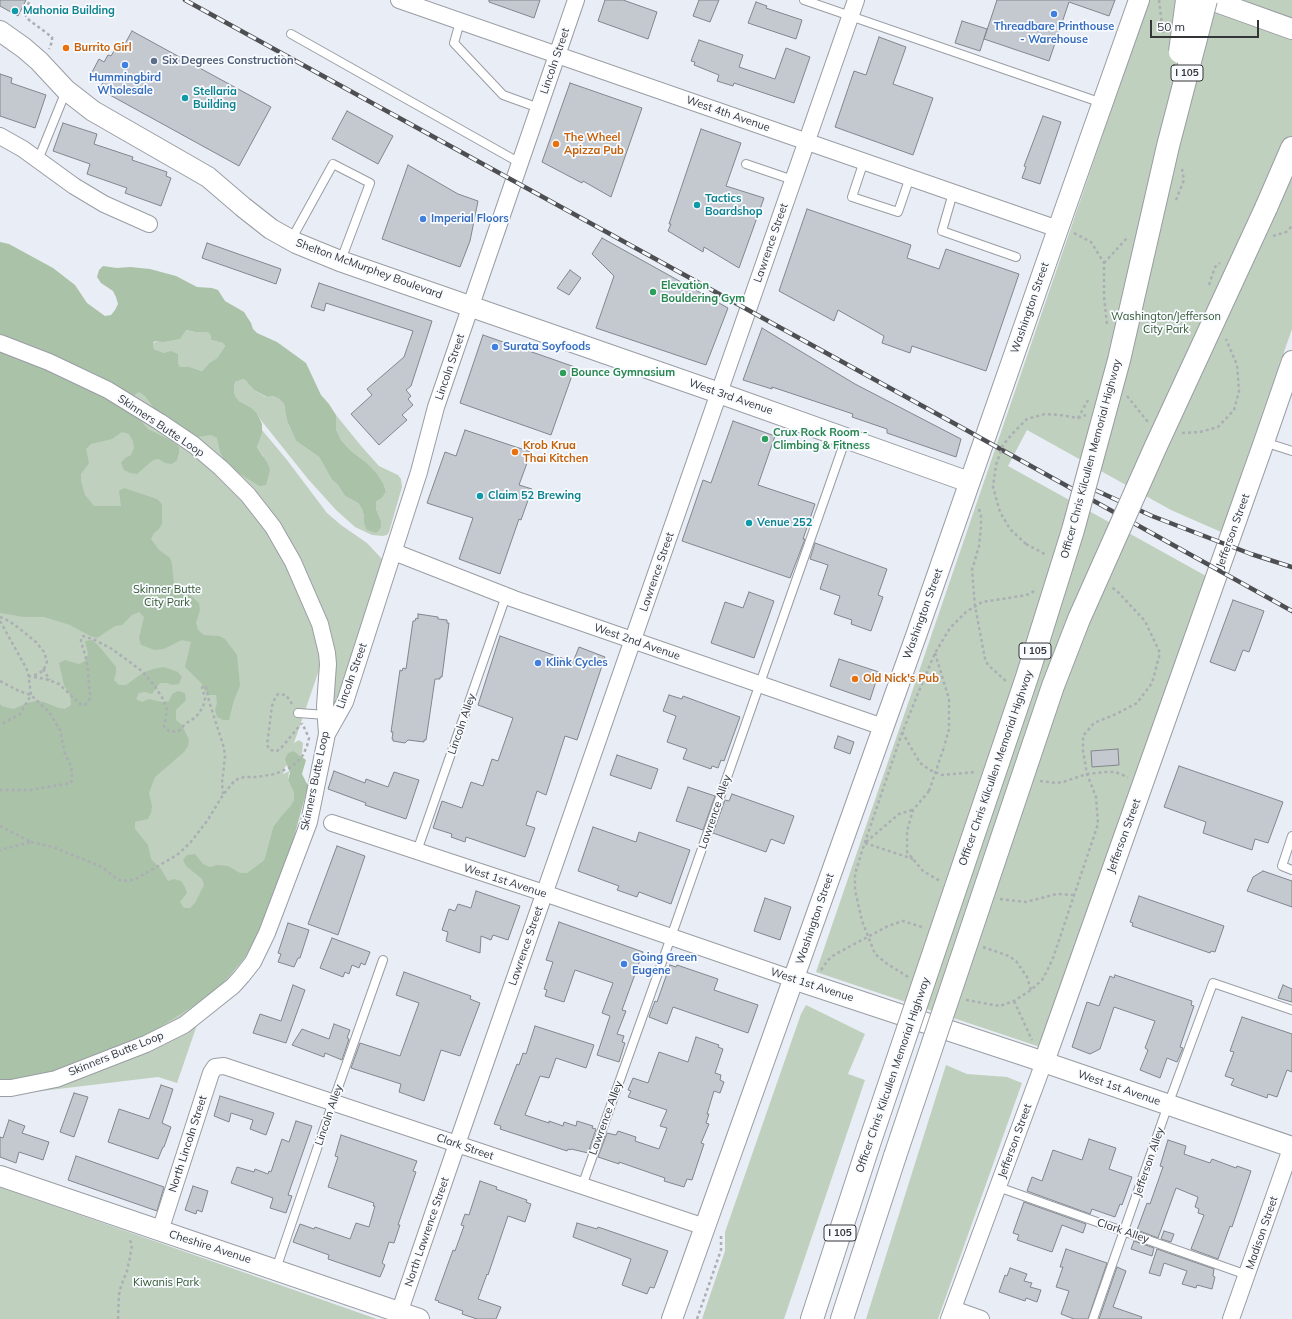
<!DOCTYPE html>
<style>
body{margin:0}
#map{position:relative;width:1292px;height:1319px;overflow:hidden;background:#e9edf5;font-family:Mulish,sans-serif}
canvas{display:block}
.scale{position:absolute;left:1150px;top:20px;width:109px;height:18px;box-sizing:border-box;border:2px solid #343538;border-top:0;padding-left:5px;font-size:12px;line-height:14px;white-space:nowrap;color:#343538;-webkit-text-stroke:3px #f8fbff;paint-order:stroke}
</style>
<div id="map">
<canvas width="1292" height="1319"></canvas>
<div class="scale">50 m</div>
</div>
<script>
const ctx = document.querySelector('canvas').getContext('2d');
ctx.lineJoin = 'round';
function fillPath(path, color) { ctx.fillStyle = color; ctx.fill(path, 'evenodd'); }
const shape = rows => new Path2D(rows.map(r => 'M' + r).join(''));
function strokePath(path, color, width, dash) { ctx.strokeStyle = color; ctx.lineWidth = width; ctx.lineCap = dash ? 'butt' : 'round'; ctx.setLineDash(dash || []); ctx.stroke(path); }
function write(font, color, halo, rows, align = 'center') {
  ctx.font = font + ' Mulish,sans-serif'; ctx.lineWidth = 3.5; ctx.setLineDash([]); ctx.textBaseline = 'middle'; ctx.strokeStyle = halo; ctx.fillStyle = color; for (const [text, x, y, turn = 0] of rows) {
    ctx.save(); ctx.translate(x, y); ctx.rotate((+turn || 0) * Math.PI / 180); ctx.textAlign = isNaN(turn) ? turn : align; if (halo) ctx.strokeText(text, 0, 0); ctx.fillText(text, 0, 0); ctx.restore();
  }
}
fillPath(shape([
 [1149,0,1292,0,1292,329,1221,532,1171,510,1027,430,1008,466,1206,576,1040,1047,816,972],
 [0,255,264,457,257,447,262,430,287,460,327,513,341,525,367,543,382,559,346,684,334,707,331,706,330,638,294,743,299,740,303,743,302,753,301,756,294,751,287,763,288,765,285,767,283,774,289,771,288,780,294,793,294,800,291,807,281,816,273,827,264,860,250,871,177,1083,158,1077,0,1096],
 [185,330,195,332,207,332,210,334,211,340,223,343,225,346,217,358,209,363,202,371,190,367,180,367,164,353,154,349,153,343],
 [244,379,254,390,266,397,273,396,279,399,284,404,287,421,296,441,319,457,332,480,337,484,345,496,358,503,362,509,364,516,364,523,377,533,381,528,381,521,376,509,376,502,382,498,386,492,384,485,367,463,350,450,341,440,336,429,336,415,362,447,379,466,398,475,401,479,402,487,389,532,387,535,383,536,372,535,355,527,336,510,308,479,260,419,257,413,252,408,239,401,235,396,234,390,235,382],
 [806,1005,865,1034,848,1074,865,1080,784,1319,702,1319,725,1251,725,1232,801,1014],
 [946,1065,967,1074,1007,1077,1022,1083,938,1319,866,1319],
 [0,1187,143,1237,377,1319,0,1319]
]), '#c0d0be');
fillPath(shape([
 [0,242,9,244,53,268,75,285,87,303,105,316,111,315,115,310,118,304,116,297,113,291,101,283,97,277,99,270,103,266,117,268,130,267,150,269,176,276,197,287,212,288,218,290,225,301,244,312,251,323,253,329,257,333,277,342,306,363,321,395,329,404,336,415,336,429,341,440,350,450,367,463,377,474,384,485,386,492,382,498,376,502,376,509,381,521,381,528,377,533,367,530,364,523,364,516,362,509,358,503,345,496,337,484,332,480,319,457,296,441,287,421,284,404,279,399,273,396,267,397,254,390,244,379,235,382,234,390,235,396,239,401,252,408,257,413,262,424,262,433,257,447,268,464,270,470,266,485,259,486,234,470,224,460,220,452,217,438,211,435,198,437,177,432,153,407,145,396,139,392,133,396,96,374,37,348,0,336],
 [186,330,195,332,207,332,210,334,211,340,223,343,225,346,217,358,209,363,202,371,190,367,180,367,178,364,178,354,171,351,164,353,154,349,153,342,157,341,163,342,180,339],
 [0,349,104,393,136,415,148,429,174,442,179,447,179,453,177,460,172,464,165,463,159,459,153,460,137,474,130,473,124,470,121,463,125,458,131,455,134,448,133,441,129,434,122,432,112,439,91,444,86,449,89,463,81,474,81,481,85,495,94,506,121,506,119,491,124,488,157,499,162,504,162,524,159,529,154,533,151,539,159,550,170,558,172,564,174,584,176,591,189,594,199,603,200,610,196,623,198,630,204,635,219,636,225,639,237,655,240,686,234,700,229,720,223,720,217,717,215,710,217,703,216,695,209,695,204,690,201,683,185,667,191,642,182,640,164,649,155,650,141,645,139,638,144,617,139,612,132,615,122,625,115,626,97,638,90,636,70,625,44,617,24,617,0,613],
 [92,640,98,645,116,667,116,673,114,680,119,685,126,685,144,672,157,668,164,667,178,672,182,677,179,684,172,685,167,683,160,683,152,694,145,692,139,693,136,699,142,702,149,699,162,702,169,701,172,694,178,691,185,693,186,700,176,710,176,720,182,725,189,740,188,746,184,752,155,777,149,793,152,806,151,813,148,819,135,822,135,829,148,845,151,859,161,869,168,881,174,879,181,881,185,887,187,893,180,902,184,908,190,908,195,903,204,885,202,879,186,866,183,860,187,855,195,854,203,864,210,867,217,865,228,866,240,873,247,873,264,860,273,827,281,816,290,807,294,800,294,793,288,780,290,773,285,759,288,753,294,751,306,760,302,774,308,786,285,870,264,927,244,959,216,992,139,1040,55,1073,0,1081,0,704,2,706,13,709,27,703,37,701,44,702,59,708,65,709,71,705,70,695,64,685,59,663,65,660,79,664,85,661,88,654,85,641]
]), '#aac2a8');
const building = shape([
 [0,0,26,0,18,16,0,6,0,0],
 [489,0,540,0,534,18,489,2,489,0],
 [605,0,623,0,657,12,648,39,598,21,605,0],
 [699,0,719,0,710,22,693,16,699,0],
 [997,0,1115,0,1109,16,1069,2,1049,61,984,39,997,0],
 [756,2,767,6,766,8,802,20,796,39,748,23,756,2],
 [962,21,987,29,980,51,955,43,962,21],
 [132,31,271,107,239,166,99,89,104,81,91,74,99,59,104,62,108,55,111,56,117,46,122,49,132,31],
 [879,37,906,47,893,84,933,98,913,155,835,127,854,71,866,75,879,37],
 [699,40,743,55,739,67,775,79,786,48,810,57,794,103,734,83,733,86,717,81,719,75,694,65,695,62,691,61,699,40],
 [0,74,12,78,11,83,46,95,35,128,0,116,0,74],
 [570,83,642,108,611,197,583,181,582,183,542,162,570,83],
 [347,111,393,136,378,164,332,139,347,111],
 [1043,116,1061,122,1040,184,1022,178,1026,167,1024,166,1043,116],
 [63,123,97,134,94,144,133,157,132,160,167,172,166,176,171,178,161,206,125,193,127,188,87,174,90,164,53,151,63,123],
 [701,129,741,143,726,186,764,198,739,268,704,247,703,252,668,231,671,224,669,224,701,129],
 [408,165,458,194,478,201,470,241,460,267,382,239,408,165],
 [807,209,911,245,907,258,939,269,946,249,1019,274,986,371,912,346,910,353,882,343,884,336,838,310,834,321,779,291,807,209],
 [602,238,728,308,706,365,596,328,614,276,592,254,602,238],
 [207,243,281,269,276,284,202,258,207,243],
 [570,270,581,278,569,295,557,288,570,270],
 [319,283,432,321,411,386,406,390,411,396,408,399,413,405,402,415,407,420,379,445,351,414,372,395,367,389,404,357,413,331,326,303,324,311,311,307,319,283],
 [762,328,855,384,961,439,956,457,887,433,887,429,852,417,853,414,772,387,772,389,743,380,762,328],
 [483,335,575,367,551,435,460,403,483,335],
 [733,421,775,436,758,485,815,504,803,539,805,539,790,578,682,541,703,480,711,483,733,421],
 [465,430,531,452,519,485,532,489,521,520,519,519,500,574,459,559,473,518,427,503,445,452,456,456,465,430],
 [815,543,887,569,878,595,883,597,871,631,851,624,852,620,834,614,840,596,820,589,828,565,810,559,815,543],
 [749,592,774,601,754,658,711,643,725,602,743,608,749,592],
 [1233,600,1264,611,1249,652,1243,650,1235,671,1210,662,1233,600],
 [418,614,438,617,438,619,447,620,447,623,449,623,442,677,440,677,440,679,435,679,426,740,424,740,424,742,408,740,405,743,393,741,393,739,392,739,393,732,391,732,400,670,402,671,403,668,406,669,413,621,415,621,416,618,418,619,418,614],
 [500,636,573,662,579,647,605,657,577,740,565,736,546,795,537,791,526,825,535,828,525,857,466,837,465,842,451,837,452,834,433,828,442,801,462,808,471,782,483,786,492,759,498,761,513,718,478,705,500,636],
 [839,659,879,672,870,700,830,686,839,659],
 [669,695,682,699,683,696,740,717,724,761,721,760,718,768,712,766,711,769,683,759,687,749,667,742,676,716,663,711,669,695],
 [838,736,854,742,850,754,834,748,838,736],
 [1118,749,1119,765,1092,767,1091,751,1118,749],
 [617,755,658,769,651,789,610,775,617,755],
 [1179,766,1283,802,1268,843,1255,839,1252,850,1203,833,1206,822,1164,807,1179,766],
 [334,771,365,783,366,779,388,787,394,772,419,780,406,819,365,805,366,803,328,789,334,771],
 [688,787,715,796,703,830,676,821,688,787],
 [732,794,794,816,784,844,771,839,766,852,713,833,725,800,729,801,732,794],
 [593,827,636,842,639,832,690,850,671,904,639,892,637,897,617,890,619,886,578,871,593,827],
 [337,846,365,856,338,935,308,924,337,846],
 [1263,871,1292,881,1292,907,1247,891,1253,877,1263,871],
 [476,891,520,906,508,940,493,935,491,940,481,936,480,953,446,941,448,932,442,930,449,909,455,911,458,904,471,908,476,891],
 [1139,896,1224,926,1215,952,1211,951,1210,953,1132,926,1133,923,1130,922,1139,896],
 [765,898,791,907,780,940,754,931,765,898],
 [559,922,643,952,622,1010,626,1011,617,1034,624,1036,622,1042,625,1043,619,1062,597,1055,610,1016,602,1013,613,983,575,970,564,1002,545,996,547,990,544,989,553,962,546,960,559,922],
 [288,923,309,930,300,958,298,958,294,967,278,962,281,954,278,953,288,923],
 [332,938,370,952,365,965,361,963,359,968,352,965,349,974,345,972,343,977,320,968,332,938],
 [670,965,676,967,677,965,718,979,714,990,758,1005,748,1033,673,1007,667,1024,649,1017,655,1001,657,1002,670,965],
 [404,972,471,996,470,999,480,1003,460,1056,441,1050,424,1101,399,1092,401,1084,351,1068,360,1043,400,1056,419,1003,396,995,404,972],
 [1115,975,1192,1001,1191,1005,1194,1006,1180,1047,1183,1048,1177,1062,1167,1058,1160,1078,1140,1070,1148,1050,1145,1048,1155,1021,1114,1007,1100,1049,1090,1054,1072,1047,1087,1002,1099,1006,1110,976,1114,978,1115,975],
 [293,985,305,990,286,1043,253,1033,260,1014,281,1021,293,985],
 [1283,985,1292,989,1292,1002,1278,998,1283,985],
 [1242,1017,1292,1034,1292,1072,1287,1070,1277,1097,1268,1094,1267,1098,1231,1085,1234,1079,1225,1076,1234,1052,1230,1051,1242,1017],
 [334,1024,350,1030,347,1038,349,1039,342,1060,325,1053,324,1057,292,1045,302,1029,329,1039,334,1024],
 [535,1026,594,1045,586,1068,556,1058,549,1078,540,1076,525,1115,549,1123,549,1121,563,1126,564,1122,576,1126,577,1121,593,1126,592,1128,596,1129,588,1153,571,1149,570,1150,568,1149,567,1151,500,1129,501,1126,494,1124,517,1064,519,1065,523,1053,526,1054,535,1026],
 [696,1037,719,1045,718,1047,723,1049,715,1073,721,1075,720,1080,724,1082,720,1093,714,1091,707,1114,709,1114,706,1123,709,1124,701,1143,704,1144,692,1180,687,1179,684,1187,664,1181,665,1178,619,1162,619,1164,598,1157,607,1133,616,1135,618,1131,636,1137,635,1141,659,1149,667,1128,660,1126,667,1110,628,1097,631,1091,628,1090,633,1078,648,1083,659,1052,688,1062,696,1037],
 [161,1085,173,1089,162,1123,171,1127,164,1147,163,1147,158,1159,108,1142,119,1109,149,1119,161,1085],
 [74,1093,88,1097,74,1137,60,1132,74,1093],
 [220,1096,274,1113,266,1135,250,1129,253,1120,231,1113,229,1122,214,1116,220,1096],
 [9,1120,25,1126,22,1133,49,1142,43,1160,19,1152,16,1163,0,1157,0,1137,3,1138,9,1120],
 [296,1121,312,1126,288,1195,292,1196,286,1213,270,1208,273,1198,231,1183,237,1167,254,1172,255,1169,268,1174,269,1171,271,1172,282,1139,289,1142,296,1121],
 [341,1135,417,1161,413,1171,416,1172,398,1225,400,1225,394,1243,389,1242,382,1263,385,1265,380,1277,328,1259,329,1255,293,1242,300,1224,314,1229,315,1227,350,1239,356,1223,369,1227,375,1206,373,1206,374,1203,328,1187,338,1157,335,1156,341,1135],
 [1089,1139,1116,1148,1109,1169,1132,1177,1122,1205,1120,1204,1115,1217,1092,1209,1090,1214,1027,1191,1032,1177,1042,1181,1053,1150,1082,1160,1089,1139],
 [1168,1140,1186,1146,1184,1154,1210,1163,1212,1159,1236,1168,1237,1166,1251,1171,1232,1227,1230,1226,1218,1259,1191,1249,1204,1215,1198,1213,1199,1209,1195,1207,1198,1197,1176,1188,1158,1238,1137,1230,1147,1203,1150,1204,1163,1167,1160,1166,1168,1140],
 [76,1156,164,1187,157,1211,68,1180,76,1156],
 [480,1181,497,1187,496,1189,527,1200,526,1202,531,1204,525,1222,508,1216,488,1275,487,1274,478,1299,501,1307,496,1319,477,1319,462,1314,463,1311,438,1302,439,1301,435,1300,453,1250,455,1251,464,1226,461,1225,465,1214,469,1215,480,1181],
 [193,1186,208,1191,202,1212,197,1210,196,1214,185,1210,193,1186],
 [1024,1202,1086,1224,1083,1233,1062,1225,1052,1252,1017,1240,1019,1235,1013,1233,1024,1202],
 [577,1223,597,1229,598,1227,668,1251,654,1288,650,1287,647,1294,622,1285,631,1259,573,1237,577,1223],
 [1164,1231,1174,1234,1171,1242,1161,1239,1164,1231],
 [1134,1241,1154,1248,1152,1256,1131,1249,1134,1241],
 [1066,1249,1107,1263,1088,1319,1074,1319,1061,1314,1069,1291,1056,1287,1063,1267,1060,1267,1066,1249],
 [1157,1249,1214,1269,1213,1276,1215,1277,1212,1289,1197,1285,1196,1288,1182,1284,1187,1271,1164,1263,1160,1276,1149,1273,1157,1249],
 [1117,1267,1126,1271,1113,1307,1142,1317,1141,1319,1099,1319,1117,1267],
 [1010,1268,1027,1274,1024,1281,1032,1283,1030,1287,1041,1290,1037,1302,1026,1298,1025,1301,999,1292,1005,1275,1007,1276,1010,1268]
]);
fillPath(building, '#c4c8cf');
strokePath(building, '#82868d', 1);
const service = shape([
 [804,0,1102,103],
 [460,22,454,43,503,95,539,108],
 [291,34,520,163],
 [38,160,66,91],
 [864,161,852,197,898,212,910,177],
 [746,164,793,180],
 [953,193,942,231,1016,257],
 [291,240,333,164,370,183,341,260],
 [1264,442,1292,451],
 [298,713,326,715],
 [1292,836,1282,866,1292,870],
 [417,851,506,596],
 [582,1186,671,937,846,438],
 [998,1187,1247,1275],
 [276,1269,333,1102,383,960],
 [1093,1319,1168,1105,1213,983,1292,1010]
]);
const minor = shape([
 [399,0,1058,229],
 [0,136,23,149,74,186,104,204,149,224],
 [0,343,49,362,108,390,160,422,194,445,221,468,248,495,273,527,293,562,320,624,327,653,328,664,325,706,327,734,309,822,267,933,253,962,242,976,233,986,184,1025,146,1044,56,1079,11,1088,0,1088],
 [394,552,514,599,883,727],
 [327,734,345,702,419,472,436,407,576,0],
 [332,823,544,893,793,979],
 [160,1231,211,1073,215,1067,224,1066,705,1227],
 [953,1309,981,1319],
 [397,1319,457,1144,856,0],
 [949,1319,1044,1062],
 [1231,1319,1292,1146]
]);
const tertiary = shape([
 [1211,0,1292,29],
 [0,31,24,48,39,61,66,90,93,111,208,177,243,207,271,229,296,243,340,261,719,393,969,482],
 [793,979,1029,1057,1292,1147],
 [1044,1062,1264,442,1292,361],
 [0,1176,419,1319],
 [672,1319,917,633,1058,229,1139,0]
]);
const motorway = shape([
 [1266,208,1292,148],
 [812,1319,868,1147],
 [842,1319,895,1156]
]);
strokePath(service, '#999da4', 10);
strokePath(minor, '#999da4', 18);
strokePath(tertiary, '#999da4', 22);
strokePath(motorway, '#999da4', 24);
strokePath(shape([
 [1159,0,1163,33],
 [29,2,26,11,26,16,29,20,52,37,52,42,49,49],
 [1176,200,1184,180,1182,169],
 [1074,233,1091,242,1104,263,1104,296,1107,325],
 [1273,236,1286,232,1292,226],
 [1104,263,1128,237],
 [1209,285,1215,267,1220,263],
 [1127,396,1148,422],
 [1060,415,1078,418,1088,400],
 [1078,418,1086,415],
 [1182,433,1200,432,1218,427,1234,410,1239,391,1237,365,1226,339],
 [979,509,981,516,981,527,979,546,972,570,975,606,985,659,988,665,1007,682],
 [1026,544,1043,553,1046,556],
 [0,617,9,621,20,629,36,642,44,652,47,661,46,665,43,671,33,676],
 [0,621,25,666,28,672,31,695,20,714,0,725],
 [935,653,949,699,949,729,944,747],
 [43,669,50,680],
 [28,676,46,679,59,684,80,704,85,705,89,701,90,694,87,662,81,641,81,638,83,636,95,640,112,649,142,671,154,685,163,699,167,709,164,727,170,732,179,731,185,724,196,717,203,707,205,698,202,688,203,686,205,686,206,687,209,701,224,748,225,757,222,783,223,794],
 [0,681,19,691,31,695,49,712,60,730,65,754,71,766,72,777,71,783,30,790,0,790],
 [292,704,286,695,278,694,275,698,272,706,267,745,270,750,277,751,282,747,301,724],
 [902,732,920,763,930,770,942,775,976,772],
 [1040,781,1056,783,1063,782,1087,774,1105,772,1115,772,1128,777],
 [929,791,913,810,907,831,907,852,923,871,940,881],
 [0,826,31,842,0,850],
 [31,842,53,847,102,867,117,879,122,881,134,880,177,855,190,843,207,821,223,795,235,780,244,777,257,777,275,774,291,767,296,763,303,755,307,746,309,738,302,723],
 [866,842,899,814,912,810],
 [865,843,913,859],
 [1000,899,1026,902,1057,894,1074,895],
 [983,947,1009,956,1016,961,1027,977,1031,990],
 [821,970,828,960,834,955,888,926,903,921,925,928],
 [908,977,886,963,875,954,862,921,855,890,855,874,863,848,902,733,919,691,935,653,950,628,966,612,982,602,1021,596,1030,594,1034,591],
 [966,1000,1000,1006,1014,1001,1031,990,1042,980,1047,971,1053,958,1098,824,1096,797,1087,774,1083,751,1083,736,1094,723,1116,714,1137,703,1152,683,1160,653,1145,621,1116,590,1111,587],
 [1014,1001,1032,1040],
 [118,1319,119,1295,121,1286,127,1271,130,1257,132,1245,129,1238],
 [697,1319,721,1250,721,1235]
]), '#abaeb4', 2.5, [3, 3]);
strokePath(service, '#fff', 8);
strokePath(minor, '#fff', 16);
strokePath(tertiary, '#fff', 20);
strokePath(motorway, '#fff', 22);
const rail = shape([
 [185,0,968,431,1292,611],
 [1095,490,1152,516,1251,554,1292,567]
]);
strokePath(rail, '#4e4f53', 4.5);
strokePath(rail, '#f8fbff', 3, [9]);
const motorwayBridge = shape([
 [1180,52,1187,0],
 [868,1147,1027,677,1073,530,1119,360,1168,146,1206,0],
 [895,1156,1053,686,1079,619,1156,446,1266,208]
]);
strokePath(motorwayBridge, '#999da4', 24, []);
strokePath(shape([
 [1026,544,1010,529,1000,512,993,487,996,465,1003,445,1013,433,1027,419,1045,414,1060,415],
 [929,791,944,747]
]), '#abaeb4', 2.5, [3, 3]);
strokePath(motorwayBridge, '#fff', 22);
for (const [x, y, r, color] of [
 [15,11,4,"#0f9aa8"],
 [1054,14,4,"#3f7fe0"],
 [66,48,4,"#e8710a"],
 [154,61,4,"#5c6f8a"],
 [125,65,4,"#3f7fe0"],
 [185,98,4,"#0f9aa8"],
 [556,144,4,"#e8710a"],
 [697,205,4,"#0f9aa8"],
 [423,219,4,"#3f7fe0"],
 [653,292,4,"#2e9e5b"],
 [495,347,4,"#3f7fe0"],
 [563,373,4,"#2e9e5b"],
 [765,439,4,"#2e9e5b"],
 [515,452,4,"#e8710a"],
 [480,496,4,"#0f9aa8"],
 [749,523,4,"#0f9aa8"],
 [538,663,4,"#3f7fe0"],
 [855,679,4,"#e8710a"],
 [624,964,4,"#3f7fe0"]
]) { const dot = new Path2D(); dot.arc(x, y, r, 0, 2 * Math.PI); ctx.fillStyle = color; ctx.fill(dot); strokePath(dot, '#f8fbff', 1.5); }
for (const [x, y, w] of [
 [1187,73,32],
 [1035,651,32],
 [840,1233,32]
]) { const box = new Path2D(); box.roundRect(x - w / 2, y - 8, w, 16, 3); ctx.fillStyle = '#f8fbff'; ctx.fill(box); strokePath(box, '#343538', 1); }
write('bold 10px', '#343538', null, [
 ["I 105",1187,73],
 ["I 105",1035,651],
 ["I 105",840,1233]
]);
write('bold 11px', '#0d838f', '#f8fbff', [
 ["Mahonia Building",23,11],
 ["Stellaria",193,92],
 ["Building",193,105],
 ["Tactics",705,199],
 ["Boardshop",705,212],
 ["Claim 52 Brewing",488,496],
 ["Venue 252",757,523]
], 'left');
write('bold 11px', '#366cbe', '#f8fbff', [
 ["Threadbare Printhouse",1054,27,"center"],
 ["- Warehouse",1054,40,"center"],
 ["Hummingbird",125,78,"center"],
 ["Wholesale",125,91,"center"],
 ["Imperial Floors",431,219],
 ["Surata Soyfoods",503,347],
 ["Klink Cycles",546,663],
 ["Going Green",632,958],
 ["Eugene",632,971]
], 'left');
write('bold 11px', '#c56008', '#f8fbff', [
 ["Burrito Girl",74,48],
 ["The Wheel",564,138],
 ["Apizza Pub",564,151],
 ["Krob Krua",523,446],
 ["Thai Kitchen",523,459],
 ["Old Nick's Pub",863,679]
], 'left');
write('bold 11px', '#4e5e75', '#f8fbff', [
 ["Six Degrees Construction",162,61]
], 'left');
write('11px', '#343538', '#f8fbff', [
 ["Lincoln Street",555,61,-71],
 ["West 4th Avenue",728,114,19],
 ["Lawrence Street",771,243,-71],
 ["Shelton McMurphey Boulevard",369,269,20],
 ["Washington Street",1030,308,-71],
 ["Lincoln Street",450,367,-71],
 ["West 3rd Avenue",731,397,19],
 ["Skinners Butte Loop",161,426,34],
 ["Officer Chris Kilcullen Memorial Highway",1091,459,-75],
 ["Jefferson Street",1233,531,-70],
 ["Lawrence Street",657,572,-71],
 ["Washington Street",923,614,-70],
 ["West 2nd Avenue",637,642,19],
 ["Lincoln Street",352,676,-70],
 ["Lincoln Alley",462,724,-71],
 ["Officer Chris Kilcullen Memorial Highway",996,768,-71],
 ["Skinners Butte Loop",315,781,-78],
 ["Lawrence Alley",715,812,-71],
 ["Jefferson Street",1124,836,-70],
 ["West 1st Avenue",505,881,18],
 ["Washington Street",815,919,-71],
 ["Lawrence Street",526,946,-71],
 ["West 1st Avenue",812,985,18],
 ["Skinners Butte Loop",116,1054,-22],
 ["Officer Chris Kilcullen Memorial Highway",893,1075,-71],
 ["West 1st Avenue",1119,1088,19],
 ["Lincoln Alley",329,1115,-71],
 ["Lawrence Alley",606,1118,-70],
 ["Jefferson Street",1015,1141,-70],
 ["North Lincoln Street",188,1144,-72],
 ["Clark Street",465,1147,19],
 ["Jefferson Alley",1149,1162,-71],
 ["Clark Alley",1123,1231,19],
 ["North Lawrence Street",427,1232,-71],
 ["Madison Street",1262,1233,-71],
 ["Cheshire Avenue",210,1247,18]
]);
write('bold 11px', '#27864d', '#f8fbff', [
 ["Elevation",661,286],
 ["Bouldering Gym",661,299],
 ["Bounce Gymnasium",571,373],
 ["Crux Rock Room -",773,433],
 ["Climbing & Fitness",773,446]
], 'left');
write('11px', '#32562f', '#f8fbff', [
 ["Washington/Jefferson",1166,317],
 ["City Park",1166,330],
 ["Skinner Butte",167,590],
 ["City Park",167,603],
 ["Kiwanis Park",166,1283]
]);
</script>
